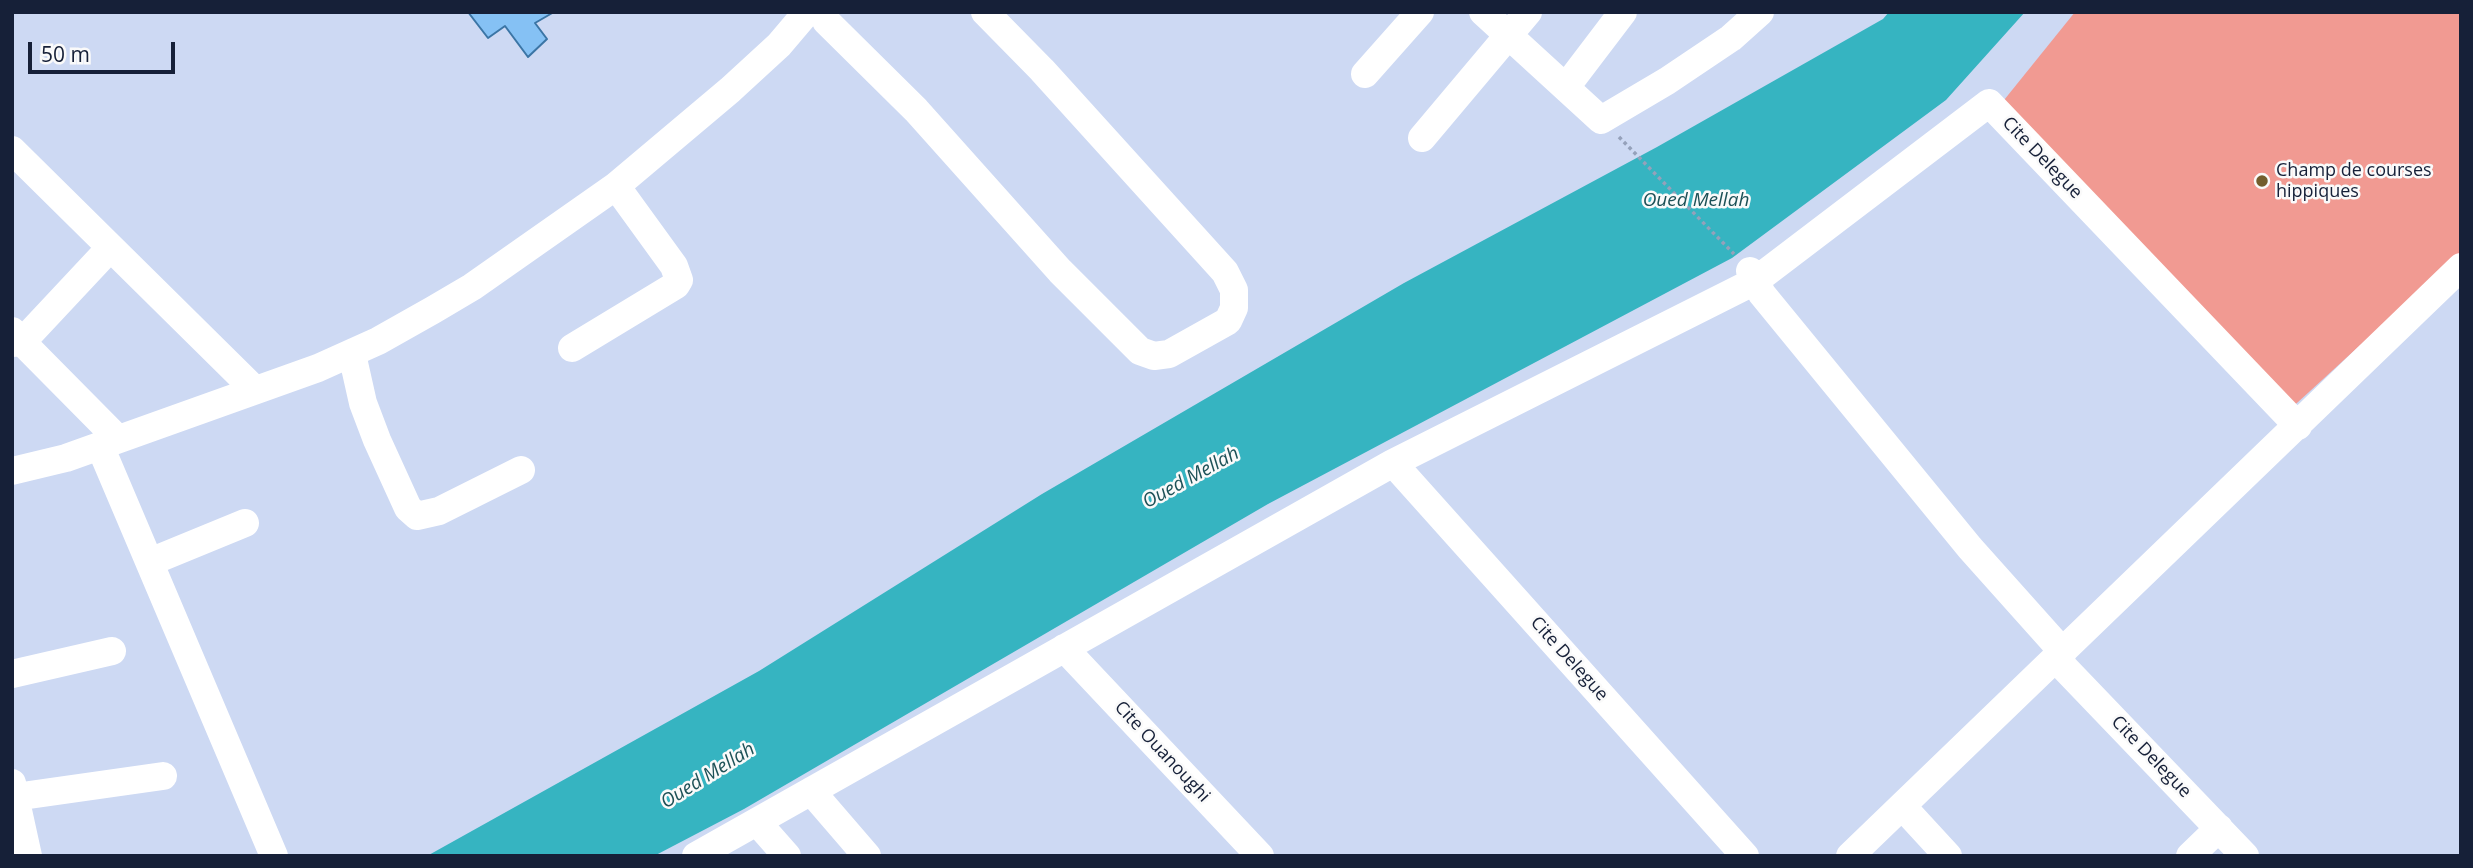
<!DOCTYPE html>
<style>
body{margin:0}
#map{position:relative;width:2473px;height:868px;overflow:hidden;background:#cdd9f3;font-family:"Open Sans",sans-serif}
canvas{display:block}
.frame{position:absolute;inset:0;border:14px solid #162038;pointer-events:none}
.scale{position:absolute;left:28px;top:42px;width:147px;height:32px;box-sizing:border-box;border:4px solid #162038;border-top:0;padding-left:9px;font-size:21px;line-height:24px;white-space:nowrap;color:#162038;-webkit-text-stroke:5px #fafafa;paint-order:stroke}
</style>
<div id="map">
<canvas width="2473" height="868"></canvas>
<div class="frame"></div>
<div class="scale">50 m</div>
</div>
<script>
const ctx = document.querySelector('canvas').getContext('2d');
ctx.lineJoin = 'round';
function fillPath(path, color) { ctx.fillStyle = color; ctx.fill(path, 'evenodd'); }
const shape = rows => new Path2D(rows.map(r => 'M' + r).join(''));
function strokePath(path, color, width, dash) { ctx.strokeStyle = color; ctx.lineWidth = width; ctx.lineCap = dash ? 'butt' : 'round'; ctx.setLineDash(dash || []); ctx.stroke(path); }
function write(font, color, halo, rows, align = 'center') {
  ctx.font = font + ' "Open Sans",sans-serif'; ctx.lineWidth = 5; ctx.setLineDash([]); ctx.textBaseline = 'middle'; ctx.strokeStyle = halo; ctx.fillStyle = color; for (const [text, x, y, turn = 0] of rows) {
    ctx.save(); ctx.translate(x, y); ctx.rotate((+turn || 0) * Math.PI / 180); ctx.textAlign = isNaN(turn) ? turn : align; if (halo) ctx.strokeText(text, 0, 0); ctx.fillText(text, 0, 0); ctx.restore();
  }
}
fillPath(shape([
 [2075,12,2461,12,2461,253,2286,413,1996,110]
]), '#f19a92');
fillPath(shape([
 [1889,12,2025,12,1946,100,1732,258,1268,504,744,809,654,856,427,856,759,671,1042,494,1404,283,1657,147,1883,19]
]), '#36b4c1');
const building = shape([
 [468,12,554,12,535,23,547,39,528,57,505,26,488,38,468,12]
]);
fillPath(building, '#85c1f4');
strokePath(building, '#3b75a5', 2);
strokePath(shape([
 [1619,137,1734,254]
]), '#95a1ba', 3.5, [3.5, 3.5]);
strokePath(shape([
 [1483,12,1601,120,1667,81,1731,38,1760,12],
 [826,21,916,110,1060,271,1140,351,1154,356,1169,354,1228,321,1234,308,1234,290,1225,272,1042,70,985,12],
 [1365,74,1420,12],
 [1566,87,1623,12],
 [1422,138,1528,12],
 [12,150,255,390],
 [1750,271,1762,294,1970,548,2063,652],
 [12,331,22,342,110,248],
 [12,343,22,342,118,439],
 [572,348,676,285,679,280,674,266,616,186],
 [352,354,363,403,377,440,408,508,417,516,439,511,521,470],
 [100,446,274,856],
 [1393,463,1745,856],
 [12,471,66,458,318,368,378,341,433,310,472,287,616,186,730,90,779,45,807,12],
 [150,562,245,523],
 [1064,648,1260,856],
 [2056,659,2245,856],
 [12,674,112,651],
 [12,783,28,856],
 [811,791,867,856],
 [15,797,163,776],
 [1902,806,1948,856],
 [757,822,787,856],
 [696,856,1393,463,1755,281,1989,103,2298,426],
 [1850,856,2461,267],
 [2190,856,2219,828]
]), '#fff', 28);
for (const [x, y, r, color] of [
 [2262,181,7,"#735d2d"]
]) { const dot = new Path2D(); dot.arc(x, y, r, 0, 2 * Math.PI); ctx.fillStyle = color; ctx.fill(dot); strokePath(dot, '#fafafa', 2.5); }
write('18px', '#162038', '#fafafa', [
 ["Cite Delegue",2042,158,46],
 ["Cite Delegue",1569,659,48],
 ["Cite Ouanoughi",1162,752,47],
 ["Cite Delegue",2151,757,46]
]);
write('18px', '#162038', '#fafafa', [
 ["Champ de courses",2276,171],
 ["hippiques",2276,192]
], 'left');
write('italic 19px', '#1d5157', '#fafafa', [
 ["Oued Mellah",1696,201],
 ["Oued Mellah",1191,478,-29],
 ["Oued Mellah",708,776,-32]
]);
</script>
